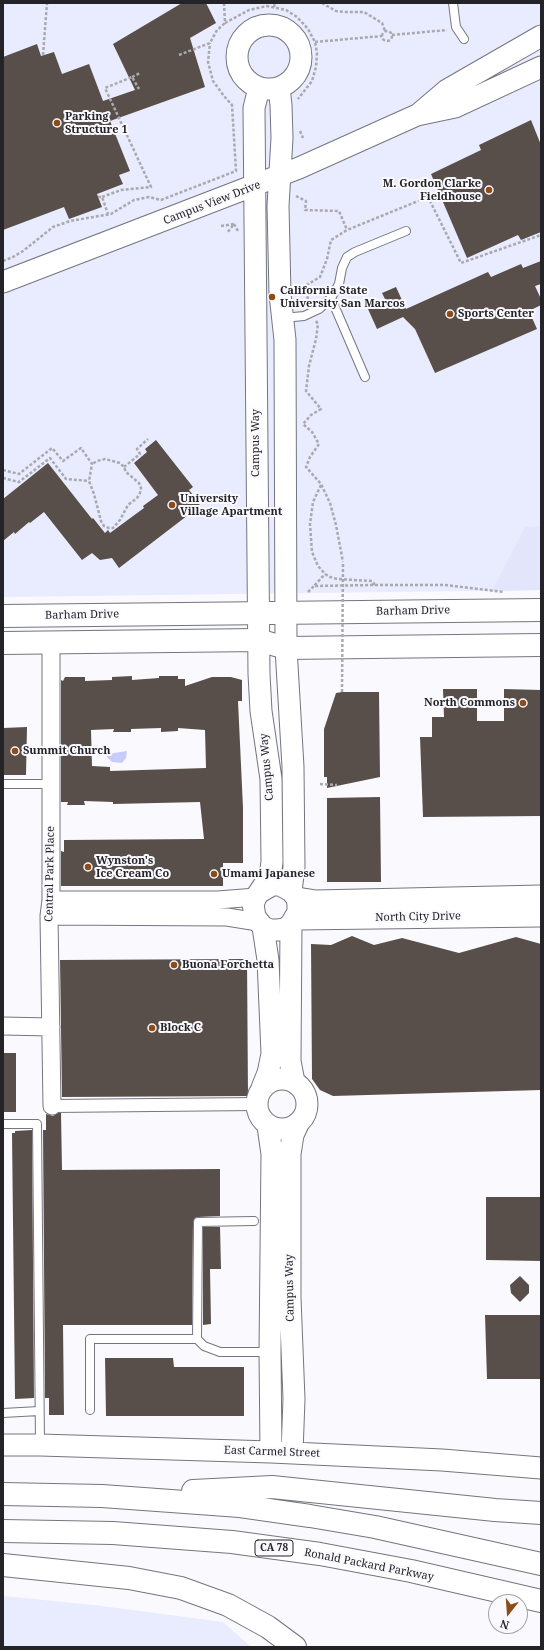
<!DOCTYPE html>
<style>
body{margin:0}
#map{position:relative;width:544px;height:1650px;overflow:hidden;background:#f9f9fe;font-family:"Noto Serif",serif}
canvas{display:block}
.frame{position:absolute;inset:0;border:4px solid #242428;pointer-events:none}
.north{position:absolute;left:488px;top:1594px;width:40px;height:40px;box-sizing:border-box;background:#f9f9fe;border:1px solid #a4a4a8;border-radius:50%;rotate:197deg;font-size:11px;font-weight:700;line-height:16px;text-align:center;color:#242428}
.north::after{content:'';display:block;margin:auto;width:14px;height:18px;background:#8d4b18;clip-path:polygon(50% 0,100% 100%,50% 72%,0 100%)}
</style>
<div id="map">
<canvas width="544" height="1650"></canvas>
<div class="frame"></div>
<div class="north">N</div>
</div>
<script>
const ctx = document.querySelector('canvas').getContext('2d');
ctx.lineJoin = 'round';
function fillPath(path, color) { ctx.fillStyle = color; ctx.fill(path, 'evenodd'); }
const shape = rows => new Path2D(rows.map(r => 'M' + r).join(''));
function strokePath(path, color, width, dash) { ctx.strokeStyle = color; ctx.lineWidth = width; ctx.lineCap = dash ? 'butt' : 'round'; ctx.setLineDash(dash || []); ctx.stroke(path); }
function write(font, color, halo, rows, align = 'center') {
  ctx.font = font + ' "Noto Serif",serif'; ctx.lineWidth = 4; ctx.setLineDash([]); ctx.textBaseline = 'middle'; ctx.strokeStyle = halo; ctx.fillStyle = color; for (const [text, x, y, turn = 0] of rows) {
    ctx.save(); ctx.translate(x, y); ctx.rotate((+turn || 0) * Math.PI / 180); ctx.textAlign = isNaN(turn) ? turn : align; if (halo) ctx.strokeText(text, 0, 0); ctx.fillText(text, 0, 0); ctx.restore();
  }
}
fillPath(shape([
 [3,3,541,3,541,590,3,597],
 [3,1596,94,1605,223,1622,251,1647,3,1647]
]), '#e9ebfe');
fillPath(shape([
 [541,526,541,590,492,591,525,527]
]), '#e3e6fa');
fillPath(shape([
 [127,751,126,758,122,763,112,762,107,757,107,754]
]), '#c8ccfb');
fillPath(shape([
 [182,3,206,3,216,23,190,38,205,87,110,121,130,171,119,175,123,184,97,194,102,207,69,219,64,207,3,230,3,57,37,44,41,56,54,52,62,74,89,64,103,101,135,90,113,44],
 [531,120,541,145,541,232,521,240,518,235,467,258,431,174,481,150,479,145],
 [541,261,541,284,535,286,541,299,541,305,529,311,537,329,435,373,415,329,403,317,377,329,368,309,386,301,382,293,396,287,406,309,488,272,491,277,521,264,523,268],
 [156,440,193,487,189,490,200,504,191,511,192,512,119,568,112,558,100,560,92,553,82,560,44,512,30,523,29,522,15,534,14,532,3,541,3,499,48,463,92,519,93,518,105,533,108,530,110,533,144,508,143,506,158,495,134,463,147,452,145,449],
 [132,676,132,680,159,678,159,676,178,676,178,679,185,679,185,686,212,677,231,677,242,680,242,701,238,701,243,808,243,863,223,863,223,886,61,886,61,851,64,852,64,840,204,839,200,802,113,804,113,802,84,801,85,805,67,805,68,802,61,802,61,680,63,681,65,677,85,677,85,681,112,680,112,677],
 [161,728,161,732,178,731,178,728,205,730,206,768,110,771,110,767,92,766,91,730,114,729,113,732,131,732,131,729],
 [443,689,477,689,477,721,504,721,504,689,541,690,541,816,423,817,420,737,432,737,432,717,444,717],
 [342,692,379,692,380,777,327,788,327,777,324,777,324,729,336,693],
 [27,727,26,775,3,775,3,728],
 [380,797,381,882,327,882,327,798],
 [352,936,374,945,402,938,459,953,516,937,541,944,541,1090,333,1096,320,1090,312,1079,311,944,331,945],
 [247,959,248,1096,62,1097,60,960],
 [3,1053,16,1053,16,1112,3,1112],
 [58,1113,61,1113,62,1170,220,1169,220,1216,198,1217,195,1218,193,1222,192,1325,63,1325,64,1415,49,1415,49,1398,45,1398,43,1130,46,1130,46,1114,53,1116],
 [32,1130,34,1398,15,1399,12,1133,15,1133,15,1131],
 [486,1197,541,1197,541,1261,486,1260],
 [203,1227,220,1227,221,1269,210,1269,211,1324,203,1325],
 [520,1276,529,1285,529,1293,520,1302,511,1293,510,1285],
 [485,1315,541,1315,541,1379,487,1379],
 [105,1358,173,1358,174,1367,244,1367,244,1416,106,1416]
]), '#584f4a');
const service = shape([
 [453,3,456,27,464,39],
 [331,298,365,377],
 [283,318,304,316,319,309,331,298,339,284,342,268,347,257,355,252,406,231],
 [3,784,51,784],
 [3,1124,37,1124,40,1444],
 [254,1221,198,1222,197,1339,204,1346,220,1352,269,1352],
 [90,1410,90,1339,197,1339],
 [3,1413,39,1411]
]);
const pedestrian = shape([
 [52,1106,256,1104]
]);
const minor = shape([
 [51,642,51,900,49,916,52,1106],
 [51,900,218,900,256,897],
 [49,916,227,917,258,922],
 [3,1026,51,1027]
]);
const tertiary = shape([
 '237 57a32 32 0 1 1 64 0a32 32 0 1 1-64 0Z',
 [259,88,254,108,259,674,261,711,271,779,272,862,270,876,256,897,253,904,255,917,263,927,270,930,278,930,285,929,291,924,298,912,298,905,297,898,291,891,280,885,272,885,260,892],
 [279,88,281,105,282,138,278,206,280,294,285,340,286,648,293,767,294,867,291,891],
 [420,113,447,90,541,36],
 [3,282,299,168,417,115,455,107,541,67],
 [297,898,316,901,541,896],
 [296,919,541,916],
 [291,924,290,1061,294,1082],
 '257 1104a25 25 0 1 1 50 0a25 25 0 1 1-50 0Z',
 [262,1088,268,1073,272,1054,268,960,263,927],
 [268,1126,272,1154,270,1352,271,1452],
 [3,1445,40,1445,271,1452,442,1460,541,1468],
 [292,1453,294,1399,290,1298,290,1154,293,1135,298,1124]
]);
const secondary = shape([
 [3,616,541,610],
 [3,643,258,640,286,648,541,645]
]);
const motorway = shape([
 [193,1491,272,1487,495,1510,541,1513],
 [3,1494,102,1496,240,1506,310,1516,375,1527,541,1564],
 [3,1531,113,1533,232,1542,320,1554,411,1571,541,1601],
 [3,1565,129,1578,181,1588,228,1605,268,1627,295,1647]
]);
strokePath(service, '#74767f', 10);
strokePath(pedestrian, '#74767f', 14);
strokePath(minor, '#74767f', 19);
strokePath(tertiary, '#74767f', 23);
strokePath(secondary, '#74767f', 24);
strokePath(motorway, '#74767f', 24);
strokePath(shape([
 [224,3,225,23,249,10,267,6,286,10,297,17,308,29,315,42,317,53,316,67,312,81,298,99],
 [322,3,336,11,345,12,364,12,382,23,385,31],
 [274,7,275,3],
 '382 36a5 5 0 1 1 10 0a5 5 0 1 1-10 0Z',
 [392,35,447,30],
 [315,42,382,36],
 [43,55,47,3],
 [179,55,210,43,217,30,225,23],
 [132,77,140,73],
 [300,131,303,138],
 [296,196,306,201,305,210,339,211,347,230],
 [98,197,102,197,108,214],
 [102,197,121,190,151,187,105,88,132,77,139,89],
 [234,224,238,231],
 [221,226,234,224,227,233],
 [3,261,13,257,23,251,53,227,70,221,111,214,134,200,149,197,161,200,236,171,232,105,224,96,213,81,208,62,210,43],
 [309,304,305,286,320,277,327,259,331,240,347,230,428,197,461,263,541,235],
 [316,321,318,324,316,339,309,366,306,391,321,409,311,415,303,424,312,432,319,444,310,457,306,467,321,484,330,503,336,525,343,562],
 [124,467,140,454,137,449,148,439],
 [3,470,19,474,52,448,63,461,81,448,92,464,89,481,94,494,101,521,104,526,109,528,113,528,120,520,128,505,137,498,140,493,141,488,139,483,126,472,124,467,120,463,105,459,97,461,92,464],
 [3,478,19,482,50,458,66,479,89,481],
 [321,485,313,502,310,524,312,552,318,566,325,574,330,577,337,579,372,581,375,585,314,586,325,574],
 [375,585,445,585,504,592],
 [308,592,314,586],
 [320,784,337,785]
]), '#a9a9ae', 2.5, [3, 2]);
strokePath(service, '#fff', 8);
strokePath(pedestrian, '#fff', 12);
strokePath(minor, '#fff', 17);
strokePath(tertiary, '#fff', 21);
strokePath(secondary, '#fff', 22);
strokePath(motorway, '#fff', 22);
strokePath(shape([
 [342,692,343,562]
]), '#a9a9ae', 2.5, [3, 2]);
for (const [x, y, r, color] of [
 [57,123,4,"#8d4b18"],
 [489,190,4,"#8d4b18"],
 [272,297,4,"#8d4b18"],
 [450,314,4,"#8d4b18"],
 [172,505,4,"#8d4b18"],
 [523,703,4,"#8d4b18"],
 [15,751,4,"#8d4b18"],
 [88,867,4,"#8d4b18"],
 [214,874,4,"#8d4b18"],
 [174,965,4,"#8d4b18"],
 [152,1028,4,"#8d4b18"]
]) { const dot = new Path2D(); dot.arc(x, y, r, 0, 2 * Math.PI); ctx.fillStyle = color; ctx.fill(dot); strokePath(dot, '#f9f9fe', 1.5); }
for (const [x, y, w] of [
 [274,1548,38]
]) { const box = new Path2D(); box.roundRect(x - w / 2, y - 8, w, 16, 3); ctx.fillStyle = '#f9f9fe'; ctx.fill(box); strokePath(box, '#242428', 1); }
write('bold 10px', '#242428', null, [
 ["CA 78",274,1548]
]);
write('bold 11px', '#242428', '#f9f9fe', [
 ["Parking",65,117],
 ["Structure 1",65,130],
 ["M. Gordon Clarke",481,184,"right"],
 ["Fieldhouse",481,197,"right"],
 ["California State",280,291],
 ["University San Marcos",280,304],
 ["Sports Center",458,314],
 ["University",180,499],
 ["Village Apartment",180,512],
 ["North Commons",515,703,"right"],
 ["Summit Church",23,751],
 ["Wynston's",96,861],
 ["Ice Cream Co",96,874],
 ["Umami Japanese",222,874],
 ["Buona Forchetta",182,965],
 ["Block C",160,1028]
], 'left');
write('11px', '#242428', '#f9f9fe', [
 ["Campus View Drive",212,203,-21],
 ["Campus Way",256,443,-90],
 ["Barham Drive",413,611,-1],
 ["Barham Drive",82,615,-1],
 ["Campus Way",267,767,-95],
 ["Central Park Place",50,874,-89],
 ["North City Drive",418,917,-1],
 ["Campus Way",290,1288,-91],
 ["East Carmel Street",272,1452,2],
 ["Ronald Packard Parkway",369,1565,11]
]);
</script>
